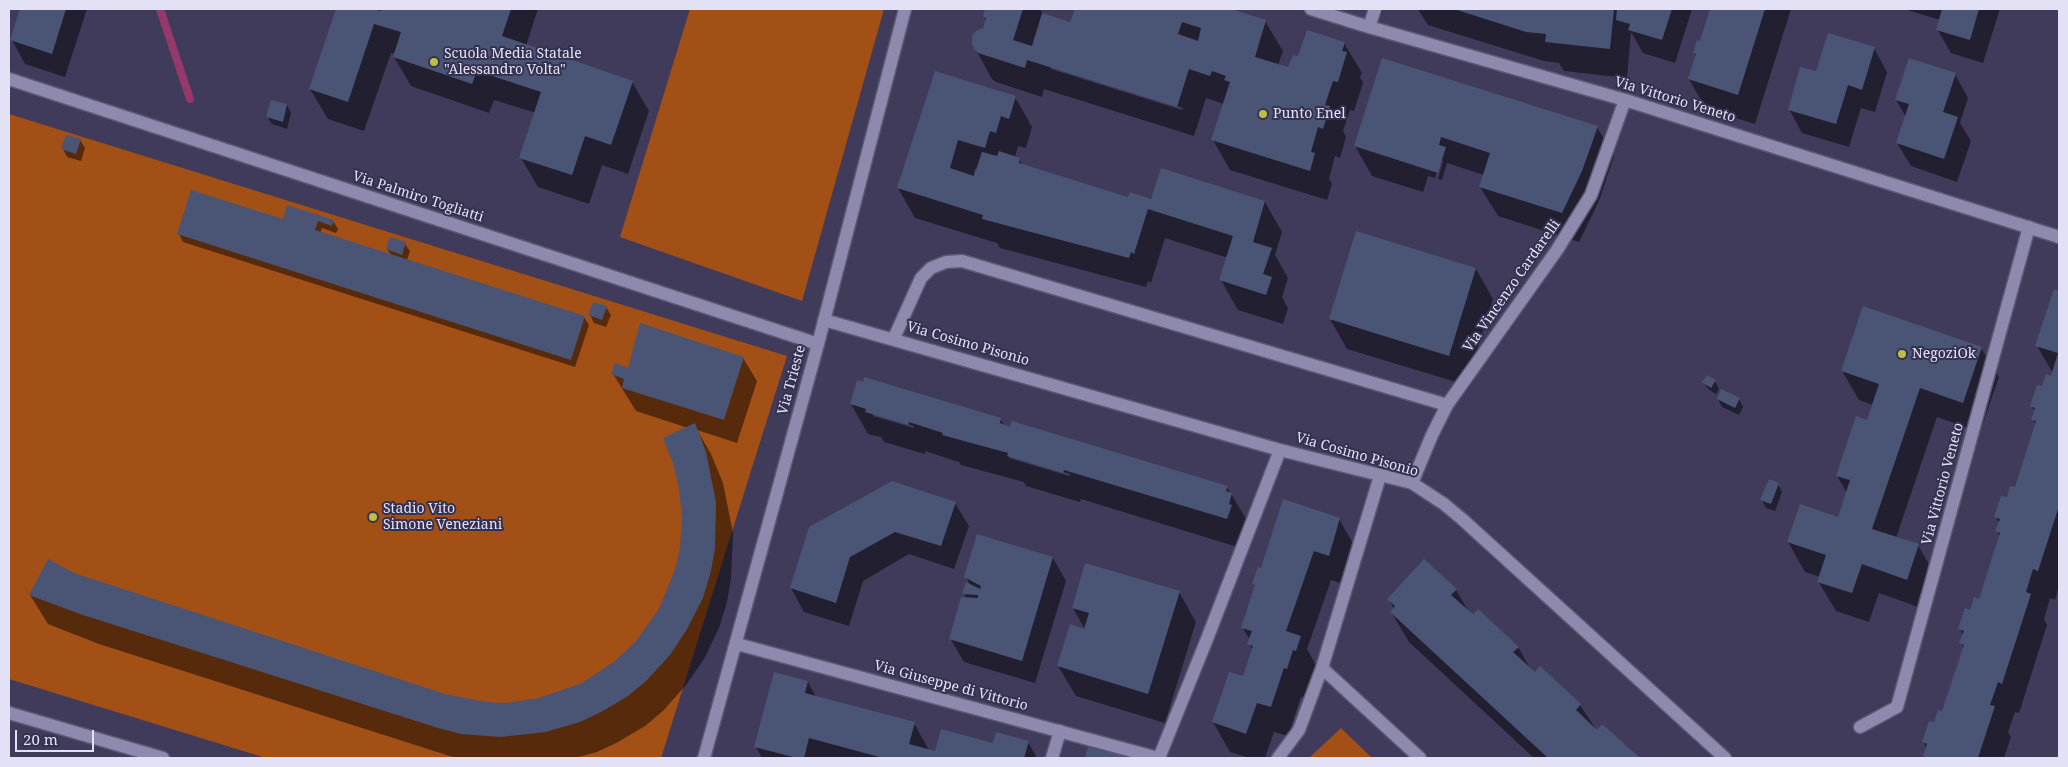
<!DOCTYPE html>
<style>
body{margin:0}
#map{position:relative;width:2068px;height:767px;overflow:hidden;background:#403b5b;font-family:"Noto Serif",serif}
canvas{display:block}
.frame{position:absolute;inset:0;border:10px solid #e3e1f5;pointer-events:none}
.scale{position:absolute;left:15px;top:730px;width:79px;height:22px;box-sizing:border-box;border:2px solid #e3e1f5;border-top:0;padding-left:6px;font-size:15px;line-height:18px;white-space:nowrap;color:#e3e1f5;-webkit-text-stroke:4px #353150;paint-order:stroke}
</style>
<div id="map">
<canvas width="2068" height="767"></canvas>
<div class="frame"></div>
<div class="scale">20 m</div>
</div>
<script>
const ctx = document.querySelector('canvas').getContext('2d');
ctx.lineJoin = 'round';
function fillPath(path, color) { ctx.fillStyle = color; ctx.fill(path, 'evenodd'); }
const shape = rows => new Path2D(rows.map(r => 'M' + r).join(''));
function strokePath(path, color, width, dash) { ctx.strokeStyle = color; ctx.lineWidth = width; ctx.lineCap = dash ? 'butt' : 'round'; ctx.setLineDash(dash || []); ctx.stroke(path); }
function write(font, color, halo, rows, align = 'center') {
  ctx.font = font + ' "Noto Serif",serif'; ctx.lineWidth = 4; ctx.setLineDash([]); ctx.textBaseline = 'middle'; ctx.strokeStyle = halo; ctx.fillStyle = color; for (const [text, x, y, turn = 0] of rows) {
    ctx.save(); ctx.translate(x, y); ctx.rotate((+turn || 0) * Math.PI / 180); ctx.textAlign = isNaN(turn) ? turn : align; if (halo) ctx.strokeText(text, 0, 0); ctx.fillText(text, 0, 0); ctx.restore();
  }
}
fillPath(shape([
 [690,9,884,9,802,301,620,237],
 [9,114,787,356,661,758,266,758,9,679],
 [1341,728,1372,758,1309,758]
]), '#a35017');
fillPath(shape([
 [21,9,87,9,65,77,25,64,12,40],
 [338,9,538,9,526,46,632,82,649,111,628,174,602,165,589,204,538,187,521,158,536,113,494,100,489,113,411,86,394,57,395,54,391,53,364,131,328,119,310,89],
 [986,9,1040,9,1044,15,1071,24,1076,9,1227,9,1265,21,1283,51,1278,65,1289,69,1299,58,1344,43,1362,73,1360,77,1363,83,1354,111,1350,110,1343,131,1346,137,1340,158,1335,156,1329,179,1332,184,1327,200,1230,170,1213,140,1224,104,1206,98,1194,136,1044,89,1042,97,996,82,992,79,975,48,986,21,984,17],
 [1051,66,1183,108,1182,110,1051,69],
 [1364,9,1383,9,1382,15],
 [1418,9,1692,9,1675,63,1643,53,1631,32,1627,78,1564,71,1559,63,1544,61,1428,25],
 [1711,9,1791,9,1755,124,1706,109,1689,79,1696,56,1694,53,1700,43],
 [1904,9,2000,9,1983,63,1951,53,1937,29,1940,20],
 [1874,48,1887,72,1875,112,1861,108,1849,147,1802,133,1789,109,1816,73],
 [1382,59,1597,127,1614,156,1599,201,1579,242,1498,216,1480,187,1484,175,1447,163,1442,180,1438,179,1443,161,1440,161,1435,178,1428,176,1423,192,1372,176,1355,146],
 [935,72,1015,97,1032,127,1026,148,1018,146,1015,157,1019,159,1023,166,1129,198,1265,202,1282,232,1275,255,1288,278,1282,297,1288,308,1283,324,1238,310,1221,280,1228,258,1165,238,1151,283,1148,281,1146,287,1000,248,997,243,915,218,898,188],
 [975,169,978,169,975,177,973,177],
 [1955,74,1968,98,1960,123,1971,141,1957,182,1911,166,1897,143,1906,117,1896,100],
 [287,105,291,113,287,129,272,124,267,117],
 [80,140,85,148,81,161,67,157,63,149],
 [283,221,333,221,338,229,336,233,322,228,320,233,391,255,387,249,405,244,410,251,407,260,584,317,589,325,575,367,183,242,179,234],
 [1356,233,1476,269,1493,299,1466,385,1347,349,1330,319],
 [2055,290,2059,292,2059,587,2055,600,2050,598,2044,619,2047,625,2019,713,2015,712,2008,732,2011,737,2004,758,1926,758,1925,756,1927,748,1923,742,1943,713,1964,648,1961,643,1963,635,1960,629,1979,600,2000,537,1997,531,1999,523,1996,517,2015,488,2036,425,2033,420,2035,412,2032,406,2053,373,2037,346],
 [606,307,611,315,606,327,594,323,590,315],
 [1981,348,1999,377,1980,432,1937,417,1896,538,1918,545,1935,575,1924,609,1879,593,1869,622,1836,611,1818,581,1820,577,1805,572,1788,542,1839,518,1847,493,1837,476,1867,421,1873,405,1859,400,1842,371],
 [743,358,757,381,737,443,697,430,711,454,723,483,733,533,731,579,727,602,719,628,704,659,686,685,663,711,645,726,618,742,597,752,575,758,456,758,99,644,48,624,30,595,74,575,444,696,473,702,506,704,539,700,582,684,616,662,637,642,651,624,671,586,681,548,688,428,636,411,613,374,629,370],
 [1715,381,1719,389,1716,394,1708,389,1704,382],
 [1718,399,1739,399,1743,407,1739,415,1722,407],
 [851,404,1000,419,1005,426,1227,487,1249,524,1244,549,1081,499,1080,502,1026,486,1024,482,961,465,959,462,925,451,925,454,884,442,881,437,868,434],
 [873,413,914,426,914,428,873,416],
 [1009,455,1070,474,1069,476,1009,458],
 [1778,484,1782,492,1775,511,1766,508,1762,500],
 [955,503,969,526,954,569,909,554,863,581,849,626,804,612,791,588,810,527],
 [1339,519,1356,549,1346,585,1331,580,1307,649,1317,667,1313,680,1310,679,1304,698,1301,697,1288,736,1274,732,1265,758,1249,758,1230,752,1213,722,1243,678,1253,650,1249,644,1250,640,1242,627,1256,587,1254,584,1261,570],
 [1053,558,1066,581,1035,683,964,662,950,638,966,598,964,593,970,585,966,577],
 [1456,590,1469,612,1518,647,1531,670,1580,705,1597,731,1602,725,1638,758,1534,758,1409,642,1391,612,1394,609,1389,599],
 [1179,592,1196,622,1165,723,1076,696,1058,666,1086,631,1073,608],
 [808,682,816,697,914,723,930,752,1028,742,1037,758,762,758,756,747]
]), '#0007');
strokePath(shape([
 [160,9,190,99]
]), '#97386c', 8);
fillPath(shape([
 [20,9,66,9,52,54,10,40],
 [336,9,374,9,380,11,380,9,511,9,502,36,633,81,611,145,585,136,572,175,519,158,541,92,477,71,472,84,393,57,401,32,374,24,348,102,309,89],
 [985,9,1023,9,1013,40,1032,46,1042,13,1070,22,1075,9,1231,9,1266,20,1255,57,1288,67,1293,55,1298,56,1307,30,1345,42,1342,51,1347,52,1338,82,1333,81,1325,105,1330,106,1323,129,1318,127,1311,152,1315,153,1310,171,1211,140,1230,82,1224,80,1226,76,1212,71,1210,76,1189,69,1177,107,1027,60,1025,68,978,53,974,49,972,44,972,36,976,31,983,28,986,18,983,17],
 [1182,22,1201,28,1198,41,1178,34],
 [1454,9,1614,9,1610,49,1545,42,1546,34,1526,32],
 [1617,9,1672,9,1662,40,1628,30,1630,24,1616,20],
 [1710,9,1765,9,1738,95,1688,79,1696,54,1693,53,1697,40,1700,41],
 [1942,9,1979,9,1970,40,1936,30],
 [1828,33,1875,47,1862,90,1848,85,1836,124,1788,110,1800,67,1816,71],
 [1382,58,1598,126,1582,171,1562,213,1479,187,1490,153,1441,137,1439,145,1446,147,1438,173,1354,146],
 [1909,58,1956,73,1943,112,1958,117,1944,159,1896,143,1909,104,1895,100],
 [935,71,1016,96,1009,119,1001,116,996,133,990,131,985,148,958,140,950,168,974,176,982,152,997,156,999,151,1020,158,1019,163,1128,197,1130,192,1151,199,1161,168,1265,201,1253,242,1272,248,1263,274,1272,277,1266,295,1219,280,1233,236,1148,209,1134,254,1131,252,1129,258,982,219,983,215,897,188],
 [271,100,287,104,283,122,266,117],
 [66,135,81,139,76,154,61,149],
 [191,190,283,219,287,205,334,220,332,226,318,221,315,230,585,316,571,360,177,234],
 [1356,231,1476,268,1449,356,1329,319],
 [390,237,406,242,402,255,386,249],
 [2054,289,2059,291,2059,506,2038,571,2033,569,2026,592,2031,594,2002,684,1998,682,1990,705,1995,706,1978,758,1927,758,1923,756,1927,744,1922,742,1929,721,1934,722,1938,710,1942,711,1964,645,1959,643,1964,631,1958,629,1965,608,1970,610,1974,597,1979,599,2000,533,1995,531,2000,519,1994,517,2001,496,2007,497,2010,486,2015,487,2036,421,2031,420,2035,408,2030,406,2037,385,2042,386,2046,374,2051,376,2058,353,2035,346],
 [593,302,607,306,602,320,588,315],
 [1863,306,1982,347,1963,403,1920,388,1872,529,1919,544,1907,580,1862,564,1852,593,1817,582,1826,555,1787,542,1800,504,1838,517,1850,480,1836,476,1856,416,1867,420,1879,384,1841,371],
 [640,323,744,357,724,420,622,388,624,379,611,374,615,363,628,368],
 [1707,375,1716,380,1711,388,1702,382],
 [864,377,1001,418,1000,423,1010,427,1012,421,1228,486,1226,491,1232,493,1229,504,1232,505,1227,519,1064,470,1063,473,1007,456,1008,453,942,435,943,433,909,422,908,425,865,412,866,409,850,404,857,380,863,382],
 [1721,389,1740,398,1735,408,1717,399],
 [695,423,706,452,716,502,715,548,711,571,703,598,687,629,670,655,646,681,628,696,601,712,580,722,546,732,500,737,461,734,438,728,80,614,29,595,48,559,74,573,445,694,486,702,506,703,539,698,582,683,615,661,636,641,659,609,676,567,680,547,682,518,679,489,673,463,663,438],
 [1769,479,1779,483,1771,504,1760,500],
 [892,481,956,502,941,546,895,532,850,557,836,603,790,588,809,527],
 [1283,499,1340,518,1329,556,1314,551,1286,631,1301,636,1296,651,1293,650,1287,669,1284,668,1271,707,1257,703,1246,734,1212,722,1229,672,1243,676,1253,646,1247,644,1252,631,1241,628,1255,585,1252,584,1258,567,1261,568],
 [977,534,1053,557,1022,661,949,639,961,597,978,598,978,595,962,594,966,582,980,589,981,586,964,577],
 [1424,559,1457,589,1451,595,1473,614,1478,609,1519,647,1513,652,1535,672,1540,666,1581,704,1576,710,1597,730,1602,724,1640,758,1548,758,1390,612,1395,606,1387,599],
 [1085,563,1180,591,1148,694,1057,666,1070,624,1084,629,1089,613,1072,608],
 [774,672,808,681,805,693,915,722,909,744,935,751,941,729,993,743,996,732,1029,741,1024,758,883,758,809,738,804,758,797,758,754,747],
 [1088,747,1106,752,1107,749,1126,755,1125,758,1085,758]
]), '#4a5575');
const minor = shape([
 [1311,9,1369,27,1625,100,2059,237],
 [1369,27,1375,9],
 [9,79,818,344],
 [824,320,1280,450,1412,483,1444,504,1462,519,1725,758],
 [894,338,921,278,931,268,946,262,962,261,1447,405],
 [1412,483,1432,435,1447,405,1557,250,1591,195,1625,100],
 [737,644,1158,758],
 [1322,668,1420,758],
 [9,713,163,758],
 [1860,727,1897,707,2029,227],
 [704,758,818,344,905,9],
 [1052,758,1060,731],
 [1159,758,1207,639,1280,450],
 [1278,758,1299,730,1322,668,1380,476]
]);
strokePath(minor, '#5c5773', 15);
strokePath(minor, '#8e8aae', 12);
for (const [x, y, r, color] of [
 [434,62,5,"#bebf42"],
 [1263,114,5,"#bebf42"],
 [1902,354,5,"#bebf42"],
 [373,517,5,"#bebf42"]
]) { const dot = new Path2D(); dot.arc(x, y, r, 0, 2 * Math.PI); ctx.fillStyle = color; ctx.fill(dot); strokePath(dot, '#353150', 2); }
write('14px', '#e3e1f5', '#353150', [
 ["Scuola Media Statale",444,54],
 ["\"Alessandro Volta\"",444,70],
 ["Punto Enel",1273,114],
 ["NegoziOk",1912,354],
 ["Stadio Vito",383,509],
 ["Simone Veneziani",383,525]
], 'left');
write('14px', '#e3e1f5', '#353150', [
 ["Via Vittorio Veneto",1675,100,17],
 ["Via Palmiro Togliatti",418,197,18],
 ["Via Vincenzo Cardarelli",1512,286,-55],
 ["Via Cosimo Pisonio",968,344,16],
 ["Via Trieste",792,380,-75],
 ["Via Cosimo Pisonio",1357,455,16],
 ["Via Vittorio Veneto",1943,484,-75],
 ["Via Giuseppe di Vittorio",951,686,15]
]);
</script>
